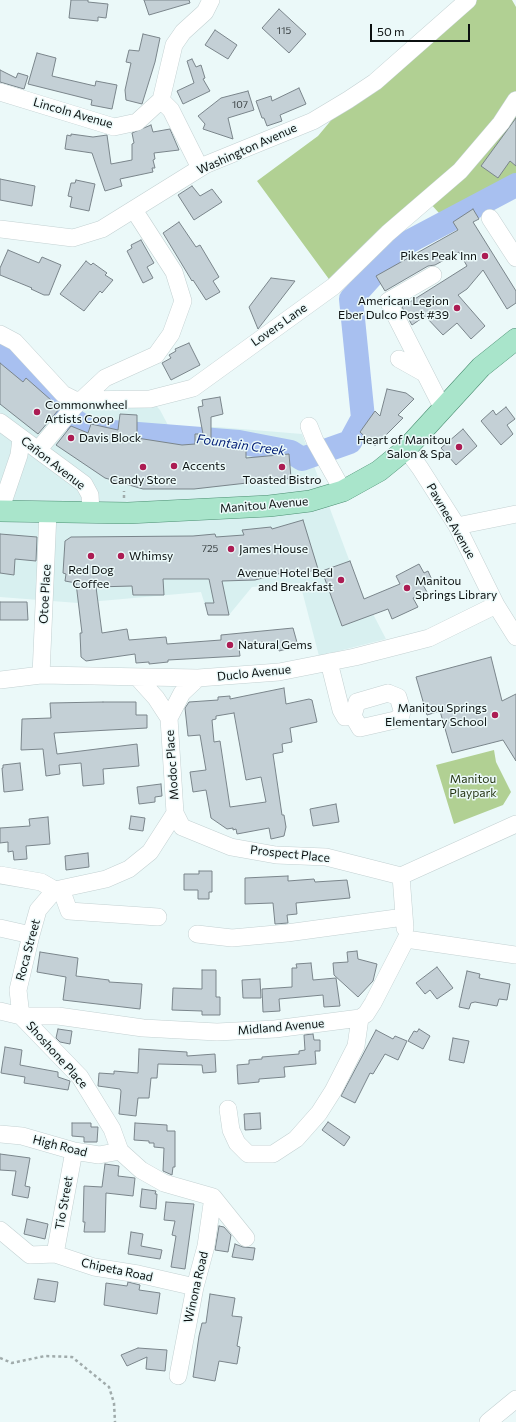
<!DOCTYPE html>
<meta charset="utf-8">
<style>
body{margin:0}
#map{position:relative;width:516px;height:1422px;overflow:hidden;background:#ebf9f9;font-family:Commissioner,sans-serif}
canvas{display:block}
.scale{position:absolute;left:370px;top:24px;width:100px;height:18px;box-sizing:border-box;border:2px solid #0b1010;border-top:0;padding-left:5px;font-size:12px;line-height:14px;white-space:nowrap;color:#0b1010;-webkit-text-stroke:3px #ebf9f9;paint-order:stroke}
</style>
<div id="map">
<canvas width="516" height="1422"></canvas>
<div class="scale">50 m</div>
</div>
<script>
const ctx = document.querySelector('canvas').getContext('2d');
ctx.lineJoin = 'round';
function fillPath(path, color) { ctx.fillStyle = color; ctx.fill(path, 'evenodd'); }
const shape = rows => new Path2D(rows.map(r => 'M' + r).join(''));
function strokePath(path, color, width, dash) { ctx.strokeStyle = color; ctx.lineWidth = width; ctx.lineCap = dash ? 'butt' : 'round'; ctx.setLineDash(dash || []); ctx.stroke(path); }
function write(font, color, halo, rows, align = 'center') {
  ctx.font = font + ' Commissioner,sans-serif'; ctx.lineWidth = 3; ctx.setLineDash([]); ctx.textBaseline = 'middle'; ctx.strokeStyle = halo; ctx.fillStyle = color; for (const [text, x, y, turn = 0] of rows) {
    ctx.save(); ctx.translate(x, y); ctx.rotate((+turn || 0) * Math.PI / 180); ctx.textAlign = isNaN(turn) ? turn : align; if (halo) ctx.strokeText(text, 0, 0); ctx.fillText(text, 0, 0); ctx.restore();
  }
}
fillPath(shape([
 [0,334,63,394,150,399,160,410,169,427,217,427,302,434,360,589,386,639,319,656,300,583,252,587,229,615,208,615,201,592,78,603,0,597]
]), '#d8f0f0');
fillPath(shape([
 [468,0,512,0,516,7,516,100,460,171,334,286,257,181,318,136,348,100],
 [516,107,516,179,439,213,429,202],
 [494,750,496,762,511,792,503,805,454,824,436,765]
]), '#b1d093');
strokePath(shape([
 [0,350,43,386,67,415,84,427,100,431,239,442,291,452,302,459,350,442,363,418,351,299,397,248,516,185]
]), '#a8c0f0', 24);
const building = shape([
 [71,0,88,0,88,2,108,4,106,18,98,17,98,21,69,18,71,0],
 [144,0,189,0,190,3,149,15,144,0],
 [279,9,306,34,289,53,262,28,279,9],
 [215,30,237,45,228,59,205,45,215,30],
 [143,34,160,38,155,62,142,104,126,100,125,90,131,63,126,62,129,50,139,51,143,34],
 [37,53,56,58,52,76,95,86,96,81,117,85,112,109,91,105,92,100,28,84,37,53],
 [192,59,196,67,201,65,205,78,203,79,210,91,183,104,177,91,194,83,187,61,192,59],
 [0,70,16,78,18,73,28,76,24,89,0,82,0,70],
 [299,88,306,104,280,115,282,121,267,126,264,118,262,118,256,101,271,96,272,101,299,88],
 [248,91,254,110,228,118,233,139,203,129,205,124,198,116,221,98,248,91],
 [516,118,516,166,510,161,498,178,481,166,516,118],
 [151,125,153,132,170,129,179,150,154,153,155,159,153,160,155,168,152,168,153,172,120,179,122,186,105,191,92,153,65,149,67,135,71,136,71,134,93,137,107,135,111,164,132,160,132,144,134,143,132,133,151,125],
 [0,179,35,186,32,206,0,200,0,179],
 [76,180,95,184,89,211,70,207,72,197,68,196,71,183,75,183,76,180],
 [192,186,200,196,212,189,222,202,194,220,178,195,192,186],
 [473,209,479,219,473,222,516,291,516,303,507,309,483,270,467,289,458,295,485,326,471,339,457,323,443,335,425,316,412,325,402,307,467,266,459,252,435,265,428,266,385,291,376,276,458,230,453,222,473,209],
 [179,222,196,247,200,245,219,277,213,281,220,292,206,300,193,280,192,281,163,233,179,222],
 [141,240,154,263,147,267,153,278,143,283,127,251,132,248,131,245,141,240],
 [8,250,39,263,42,257,61,265,49,295,44,295,31,289,32,288,0,275,0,268,8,250],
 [86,261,91,265,93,263,107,273,105,275,113,280,102,293,100,291,84,311,60,294,86,261],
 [271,278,295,281,258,329,249,307,271,278],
 [189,343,200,365,171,380,162,363,171,358,169,355,176,351,175,349,189,343],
 [0,363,23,382,26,378,60,408,38,434,0,404,0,363],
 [387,389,406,393,414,399,398,415,403,418,375,446,360,432,375,411,380,416,387,389],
 [220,397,223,414,211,417,211,442,246,450,246,458,289,454,291,478,194,489,143,489,105,478,56,445,71,426,88,433,91,424,118,430,120,414,137,415,137,438,182,445,195,444,195,434,203,434,198,407,203,406,202,400,220,397],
 [506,407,515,419,507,425,513,434,501,445,481,421,493,410,496,415,506,407],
 [463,429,477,446,456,465,441,448,463,429],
 [303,520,318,569,290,577,289,571,255,580,222,581,229,615,208,615,205,603,214,603,209,579,163,579,164,595,133,595,132,586,96,587,102,633,127,629,129,640,166,637,167,644,221,640,221,635,293,628,298,646,279,651,277,643,264,646,263,642,239,648,240,656,168,660,168,662,149,664,149,662,136,663,135,654,86,661,81,657,80,633,82,633,76,583,65,581,66,574,63,573,65,541,71,537,193,536,215,534,216,537,244,535,242,530,271,527,272,529,303,520],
 [0,534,37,537,36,561,15,559,14,575,0,573,0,534],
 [350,561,364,599,400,584,396,576,419,564,424,573,428,571,432,580,423,585,427,592,413,598,418,607,392,619,388,609,342,626,322,571,350,561],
 [0,602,27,602,28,620,0,620,0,602],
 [491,657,502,701,516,694,516,761,503,740,452,753,440,711,427,715,416,677,491,657],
 [284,688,286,704,309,699,312,700,317,722,290,728,292,742,282,744,283,752,273,754,282,815,284,815,286,827,284,836,271,839,269,828,237,834,236,829,233,830,233,828,227,829,211,818,206,790,193,792,190,772,206,770,200,735,188,736,185,708,189,702,218,700,218,697,230,696,230,699,284,688],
 [234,713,246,780,261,777,266,802,230,807,220,741,214,742,212,720,216,719,216,716,234,713],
 [103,702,136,702,136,715,147,715,147,728,54,733,57,754,137,744,139,766,103,769,104,784,83,786,81,763,59,765,60,774,46,776,43,749,21,750,22,719,51,718,50,703,103,702],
 [20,763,23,790,4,792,2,768,3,768,3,765,20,763],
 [161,784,162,796,155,797,155,802,139,804,137,787,161,784],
 [336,804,339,822,313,826,310,809,336,804],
 [131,816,145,818,143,831,129,829,131,816],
 [48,817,50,844,26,846,27,859,14,860,13,851,8,852,8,842,0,843,0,828,30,826,29,819,48,817],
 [88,853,89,867,66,870,65,856,88,853],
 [199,871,212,871,212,892,209,892,209,899,198,899,198,890,184,890,184,874,199,874,199,871],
 [288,876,288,881,314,879,315,882,347,880,350,898,296,903,297,914,287,915,288,923,275,924,273,903,245,904,245,878,288,876],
 [357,951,358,959,377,964,373,981,358,997,334,975,333,963,348,962,347,952,357,951],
 [40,952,78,958,76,976,109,980,109,982,142,984,140,1009,63,1000,66,977,37,972,40,952],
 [311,963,313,980,336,978,340,1006,324,1007,323,995,279,999,280,1011,263,1012,262,989,292,987,292,968,297,968,296,964,311,963],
 [437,967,453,988,437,999,430,990,425,994,416,983,437,967],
 [202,970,216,970,216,997,220,997,220,1015,202,1015,202,1011,172,1010,173,988,202,989,202,970],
 [467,971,480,974,479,978,510,984,507,1000,499,999,497,1006,475,1002,471,1003,469,1009,459,1007,467,971],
 [260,979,261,998,243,998,242,980,260,979],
 [58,1029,72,1031,70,1044,60,1042,56,1038,58,1029],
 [419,1029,430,1036,423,1049,408,1041,414,1031,417,1032,419,1029],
 [376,1030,393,1039,395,1036,407,1041,398,1060,385,1054,373,1074,370,1073,355,1103,341,1096,376,1030],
 [313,1034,314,1040,320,1040,320,1051,315,1051,316,1064,284,1067,285,1077,259,1079,259,1082,238,1084,237,1065,249,1064,249,1060,262,1059,262,1057,299,1054,299,1051,305,1050,304,1035,313,1034],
 [453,1038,469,1041,464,1063,449,1060,453,1038],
 [5,1047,22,1050,20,1065,58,1072,58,1077,70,1081,68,1090,24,1083,25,1077,1,1073,5,1047],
 [139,1049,187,1052,187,1056,215,1054,216,1072,203,1073,202,1065,158,1064,157,1078,151,1078,149,1098,138,1098,136,1116,119,1114,121,1091,120,1089,98,1086,99,1073,114,1074,114,1071,138,1073,139,1049],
 [260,1113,261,1129,245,1130,244,1114,260,1113],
 [328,1122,350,1137,344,1146,322,1130,328,1122],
 [72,1123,91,1123,91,1127,98,1127,97,1142,84,1142,84,1137,72,1136,72,1123],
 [135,1123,167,1125,167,1131,175,1131,175,1167,173,1167,172,1175,163,1171,164,1148,154,1147,154,1143,149,1143,149,1141,134,1140,135,1123],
 [0,1154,30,1158,25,1186,30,1187,28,1198,12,1195,16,1171,0,1170,0,1154],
 [105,1164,119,1166,118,1176,135,1178,133,1196,106,1193,105,1232,84,1232,85,1222,83,1222,84,1186,102,1187,105,1164],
 [142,1189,156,1191,155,1194,157,1194,156,1209,140,1207,142,1189],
 [166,1202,194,1204,185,1269,171,1267,176,1236,172,1235,175,1221,164,1220,166,1202],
 [27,1219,48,1224,45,1239,24,1234,27,1219],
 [219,1226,224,1227,231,1235,228,1252,215,1250,219,1226],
 [131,1232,143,1234,141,1246,162,1250,160,1259,128,1254,131,1232],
 [235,1244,243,1247,255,1248,253,1260,232,1257,235,1244],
 [38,1279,58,1282,55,1302,34,1299,38,1279],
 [128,1282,140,1285,139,1290,160,1293,157,1314,104,1305,106,1283,127,1286,128,1282],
 [210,1294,235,1298,232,1316,242,1317,237,1346,240,1347,237,1364,219,1361,215,1381,193,1377,199,1336,202,1323,206,1323,210,1294],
 [138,1348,167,1350,165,1371,146,1369,147,1357,127,1366,121,1355,138,1348]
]);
fillPath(building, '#c4d0d6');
strokePath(building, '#7a858b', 1);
const minor = shape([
 [0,92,114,127,137,122,161,100],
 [161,100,174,45,183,32,205,12,211,0],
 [161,100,171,110,200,168],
 [490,218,516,258],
 [0,229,73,238,102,229,205,165,313,121,348,100,375,82,468,0],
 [433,275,388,301,443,409],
 [0,334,15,342,63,394,75,400,150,399,193,388,334,286,388,233,460,171,501,123,516,100],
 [399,359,424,373],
 [0,422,84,484,90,495,91,512],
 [309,426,315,441,343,491],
 [406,449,420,468,457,526,496,605,516,637],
 [38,450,74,407,105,378,156,355,171,334,183,301,174,272,134,210],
 [0,511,19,455,21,439],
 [457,526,516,514],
 [329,662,341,710,345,717,353,716],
 [41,675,48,512],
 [138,678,156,698,169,718,175,813],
 [0,680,41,675,198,678,279,672,355,657,429,638,496,605],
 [388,693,398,697,402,710,401,716,395,720,360,728,353,716,357,702,388,693],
 [169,718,182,693,198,678],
 [0,875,41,882,55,890,106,879,129,869,150,852,175,813,182,827,231,847,276,855,326,857,401,876,516,824],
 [401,876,405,928],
 [61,889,69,911,158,917],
 [55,890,38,910,31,935,18,990,21,1016,80,1077,112,1129,120,1151,141,1170,164,1183,213,1197],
 [0,928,31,935],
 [197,934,232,938,287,933,404,917],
 [406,939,516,955],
 [0,1011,21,1016,58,1016,143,1028,217,1032,275,1029,360,1018,366,1014,373,1003,406,939],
 [228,1109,231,1130,237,1143,248,1154,273,1154,296,1139,319,1113,333,1091,356,1046,360,1018],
 [0,1134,22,1136,74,1151,99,1155,120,1151],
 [213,1197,246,1238],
 [0,1230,30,1255,55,1254,94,1267,138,1274,195,1287],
 [55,1254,74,1151],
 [178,1376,195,1287,206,1246,213,1197],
 [488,1422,516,1399]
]);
const major = shape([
 [0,511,128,513,269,506,310,501,343,491,379,471,406,449,481,367,516,339]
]);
strokePath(minor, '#c3d1d2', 18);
strokePath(major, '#4c8f73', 22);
strokePath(shape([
 [124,498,124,491],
 [0,1358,12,1363,45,1356,72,1357,109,1387,114,1403,115,1422]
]), '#a0abab', 2.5, [3, 3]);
strokePath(minor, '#fff', 17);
strokePath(major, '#a9e5cb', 21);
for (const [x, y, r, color] of [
 [485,256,4,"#ac1c53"],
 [457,308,4,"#ac1c53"],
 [37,412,4,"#ac1c53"],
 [71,438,4,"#ac1c53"],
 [459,447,4,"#ac1c53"],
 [174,466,4,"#ac1c53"],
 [143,467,4,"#ac1c53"],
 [282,467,4,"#ac1c53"],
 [231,549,4,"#ac1c53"],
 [91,556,4,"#ac1c53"],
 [121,556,4,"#ac1c53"],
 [341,580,4,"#ac1c53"],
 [407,588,4,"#ac1c53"],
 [230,645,4,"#ac1c53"],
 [495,715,4,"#ac1c53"]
]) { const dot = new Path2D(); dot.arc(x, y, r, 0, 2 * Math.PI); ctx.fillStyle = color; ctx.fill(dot); strokePath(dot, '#ebf9f9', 1.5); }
write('10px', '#394042', null, [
 ["115",284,31],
 ["107",240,105],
 ["725",210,549]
]);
write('12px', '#0b1010', '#ebf9f9', [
 ["Lincoln Avenue",73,113,16],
 ["Washington Avenue",247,149,-24],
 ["Lovers Lane",279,325,-35],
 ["Cañon Avenue",53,463,38],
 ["Manitou Avenue",264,505,-5],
 ["Pawnee Avenue",451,521,60],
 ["Otoe Place",45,594,-87],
 ["Duclo Avenue",254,673,-6],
 ["Modoc Place",172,765,-94],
 ["Prospect Place",290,854,6],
 ["Roca Street",28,950,-75],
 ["Midland Avenue",281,1027,-5],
 ["Shoshone Place",57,1055,48],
 ["High Road",60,1146,14],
 ["Tio Street",64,1203,-80],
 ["Chipeta Road",117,1270,12],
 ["Winona Road",196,1287,-77]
]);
write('12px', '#0b1010', '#ebf9f9', [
 ["Pikes Peak Inn",477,256,"right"],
 ["American Legion",449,301,"right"],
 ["Eber Dulco Post #39",449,315,"right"],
 ["Commonwheel",45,405],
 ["Artists Coop",45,419],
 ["Davis Block",79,438],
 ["Heart of Manitou",451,440,"right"],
 ["Salon & Spa",451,454,"right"],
 ["Accents",182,466],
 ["Candy Store",143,480,"center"],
 ["Toasted Bistro",282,480,"center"],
 ["James House",239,549],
 ["Whimsy",129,556],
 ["Red Dog",91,570,"center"],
 ["Coffee",91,584,"center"],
 ["Avenue Hotel Bed",333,573,"right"],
 ["and Breakfast",333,587,"right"],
 ["Manitou",415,581],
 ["Springs Library",415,595],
 ["Natural Gems",238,645],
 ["Manitou Springs",487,708,"right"],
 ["Elementary School",487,722,"right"]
], 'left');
write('12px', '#1f2f0c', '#ebf9f9', [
 ["Manitou",473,779],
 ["Playpark",473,793]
]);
write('italic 13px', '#052078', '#ebf9f9', [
 ["Fountain Creek",241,445,8]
]);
</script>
